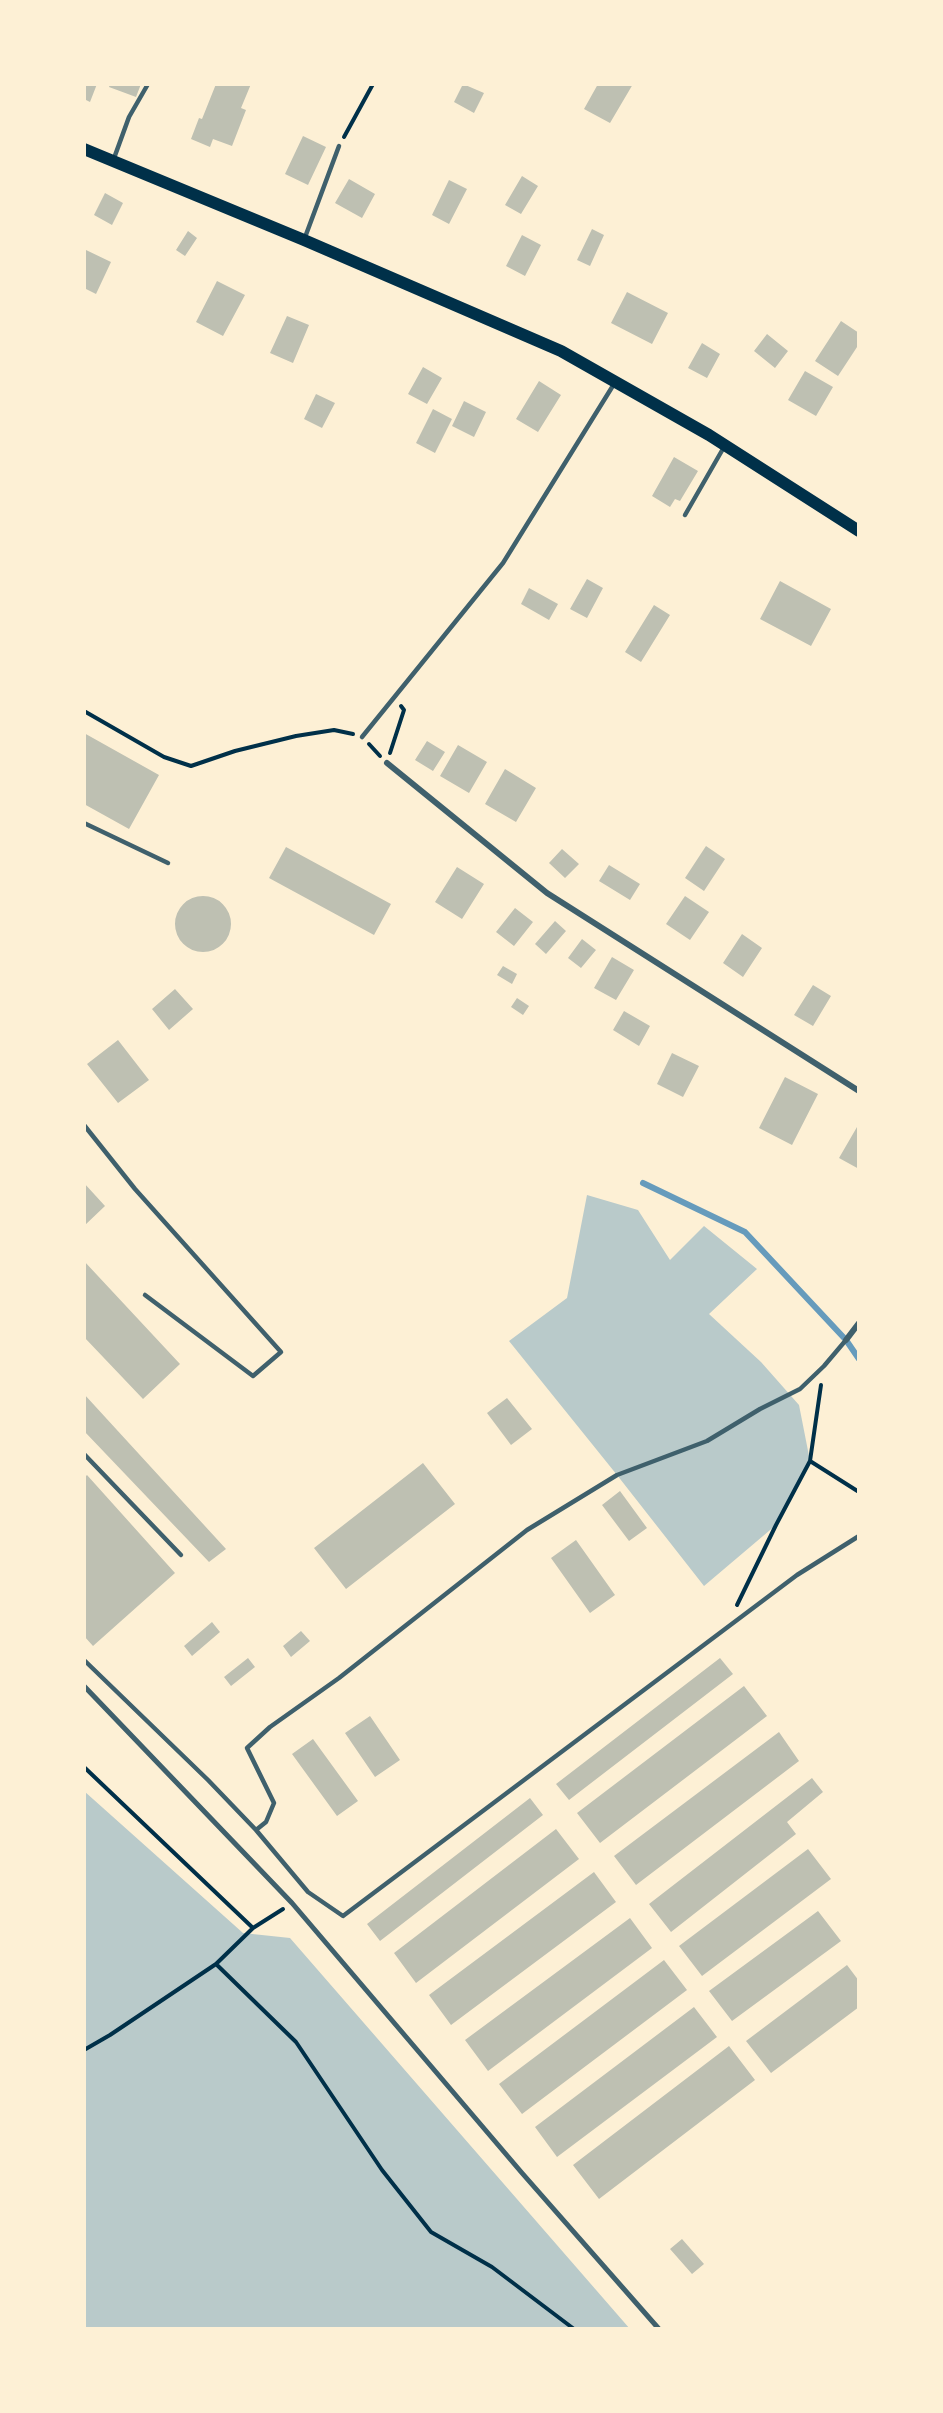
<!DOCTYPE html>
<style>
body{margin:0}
#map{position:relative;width:943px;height:2413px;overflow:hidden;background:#fdf0d5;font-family:"Roboto Serif",serif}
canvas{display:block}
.frame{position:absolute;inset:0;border:86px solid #fdf0d5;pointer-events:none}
</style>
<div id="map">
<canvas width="943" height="2413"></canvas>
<div class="frame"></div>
</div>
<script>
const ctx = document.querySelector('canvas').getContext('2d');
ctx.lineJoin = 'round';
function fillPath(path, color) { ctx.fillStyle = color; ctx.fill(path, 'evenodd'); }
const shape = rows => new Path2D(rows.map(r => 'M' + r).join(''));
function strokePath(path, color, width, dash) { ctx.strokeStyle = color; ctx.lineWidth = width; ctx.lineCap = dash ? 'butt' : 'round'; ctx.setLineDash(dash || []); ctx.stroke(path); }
fillPath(shape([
 [587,1195,638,1210,670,1260,704,1226,757,1269,709,1314,761,1362,799,1405,810,1461,776,1525,704,1586,617,1475,509,1341,567,1298],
 [84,1791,243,1933,290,1938,630,2329,84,2329]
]), '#b9caca');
strokePath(shape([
 [643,1183,745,1232,846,1340,859,1359]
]), '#669bbc', 6);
fillPath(shape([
 [84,84,97,84,90,102,84,99],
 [110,84,141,84,136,97,109,87],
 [216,84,251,84,241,108,246,110,232,146,213,139,210,147,191,139,199,118,202,119],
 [463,84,484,93,474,113,454,102],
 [598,84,633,84,610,123,584,109],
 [303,136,326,147,308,185,285,174],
 [522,176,538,186,521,214,505,205],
 [349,179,375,194,362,218,335,203],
 [449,180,467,189,449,224,432,215],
 [105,193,123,203,112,225,94,215],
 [592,229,604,235,590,266,577,260],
 [188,231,197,238,185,256,176,250],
 [522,235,541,245,525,276,506,266],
 [86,250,111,262,96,294,84,288],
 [217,281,245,295,223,336,196,322],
 [627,292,668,313,652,344,611,323],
 [287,316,309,325,293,363,270,353],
 [841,321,859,333,859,344,838,376,815,361],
 [767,334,788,351,775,368,754,351],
 [702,343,720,354,707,378,688,368],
 [423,367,442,378,427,404,408,394],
 [805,371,833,387,816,416,788,400],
 [539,381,561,395,538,432,516,419],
 [316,394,335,403,322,428,304,419],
 [464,401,486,412,474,437,452,426],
 [433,409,452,419,435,453,416,443],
 [674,457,698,471,680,501,675,499,670,507,652,496],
 [587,579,603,588,587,618,570,609],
 [780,581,831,609,811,646,760,619],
 [529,588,558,604,549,620,521,604],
 [654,605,670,615,641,662,625,652],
 [84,733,159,775,129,829,84,804],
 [427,741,445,752,433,771,415,760],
 [458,745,487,762,469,793,440,776],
 [505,769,536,788,516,822,485,804],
 [706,846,725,859,704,891,685,878],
 [286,847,391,904,374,935,269,878],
 [562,849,579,864,565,878,549,863],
 [609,865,640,884,630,900,599,881],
 [457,867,484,884,462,919,435,902],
 [685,896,709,912,690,940,666,924],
 '175 924a28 28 0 1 1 56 0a28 28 0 1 1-56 0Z',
 [515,908,533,922,514,946,496,932],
 [555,921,566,931,546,954,535,944],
 [742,934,762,948,743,977,723,963],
 [582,939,596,950,581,968,568,958],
 [612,957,634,970,616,1000,594,988],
 [503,966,517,974,512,984,497,975],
 [813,985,831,996,813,1026,794,1015],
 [175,989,193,1009,169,1030,152,1009],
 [517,998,529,1006,523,1015,511,1007],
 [624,1011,650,1026,639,1046,613,1030],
 [118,1040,149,1080,118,1103,87,1064],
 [672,1053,699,1066,683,1097,657,1084],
 [785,1077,818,1094,792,1145,759,1128],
 [857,1127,859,1128,859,1169,839,1158],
 [84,1183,105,1206,84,1226],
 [84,1261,180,1364,143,1399,84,1337],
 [84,1394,226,1549,209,1562,84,1431],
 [507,1398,532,1429,511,1445,487,1413],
 [423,1463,455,1504,346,1589,314,1548],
 [87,1475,175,1573,93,1646,84,1636,84,1478],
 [620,1491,647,1528,629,1541,602,1505],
 [576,1540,615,1595,590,1613,551,1558],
 [212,1622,220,1632,192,1656,184,1646],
 [301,1631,310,1641,291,1657,283,1646],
 [248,1658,255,1667,231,1686,224,1677],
 [720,1658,733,1674,569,1800,556,1784],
 [744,1686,767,1716,600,1843,577,1813],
 [370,1716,400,1760,375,1777,345,1733],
 [779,1732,799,1761,636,1885,614,1856],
 [313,1739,358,1801,337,1816,292,1754],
 [812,1778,823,1792,787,1822,796,1834,671,1932,649,1904],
 [530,1798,543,1815,380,1941,367,1924],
 [556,1829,579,1859,416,1983,394,1953],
 [808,1849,831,1879,702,1976,679,1946],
 [594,1872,616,1902,451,2025,429,1995],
 [818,1911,841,1941,732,2021,709,1991],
 [630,1918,652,1948,488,2071,465,2040],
 [664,1960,687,1990,522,2114,499,2084],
 [847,1965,859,1981,859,2007,771,2073,746,2041],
 [694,2007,717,2037,557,2157,535,2127],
 [729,2046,755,2080,599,2199,573,2165],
 [682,2239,704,2264,692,2274,670,2249]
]), '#bec0b2');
strokePath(shape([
 [344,137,373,84],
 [84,711,164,757,191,766,235,751,296,736,334,730,353,734],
 [369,744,380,756],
 [390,753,404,710,401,706],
 [810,1461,859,1492],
 [737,1605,776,1525,810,1461,821,1385],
 [84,1767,253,1928],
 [216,1964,296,2042,382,2170,431,2232,492,2267,574,2329],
 [84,2050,110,2035,216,1964,253,1928,283,1909]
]), '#003049', 4);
strokePath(shape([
 [113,161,129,117,148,84],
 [304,240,339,146],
 [685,515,724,447],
 [362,737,503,563,614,384],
 [84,823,168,863],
 [84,1125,135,1189,281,1352,253,1376,145,1295],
 [84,1454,181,1555],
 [84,1660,208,1780,256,1830,308,1892,343,1916,797,1575,859,1536],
 [256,1830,266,1822,274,1803,247,1748,270,1727,339,1678,527,1530,617,1475,707,1441,760,1409,800,1389,824,1366,846,1340]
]), '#3f606c', 4.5);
strokePath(shape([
 [84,1686,292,1903,522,2173,659,2329]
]), '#3f606c', 5);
strokePath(shape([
 [387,763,547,893,859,1091],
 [846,1340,859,1323]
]), '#3f606c', 6);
strokePath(shape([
 [84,149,304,240,561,351,709,435,859,531]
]), '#003049', 12);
</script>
